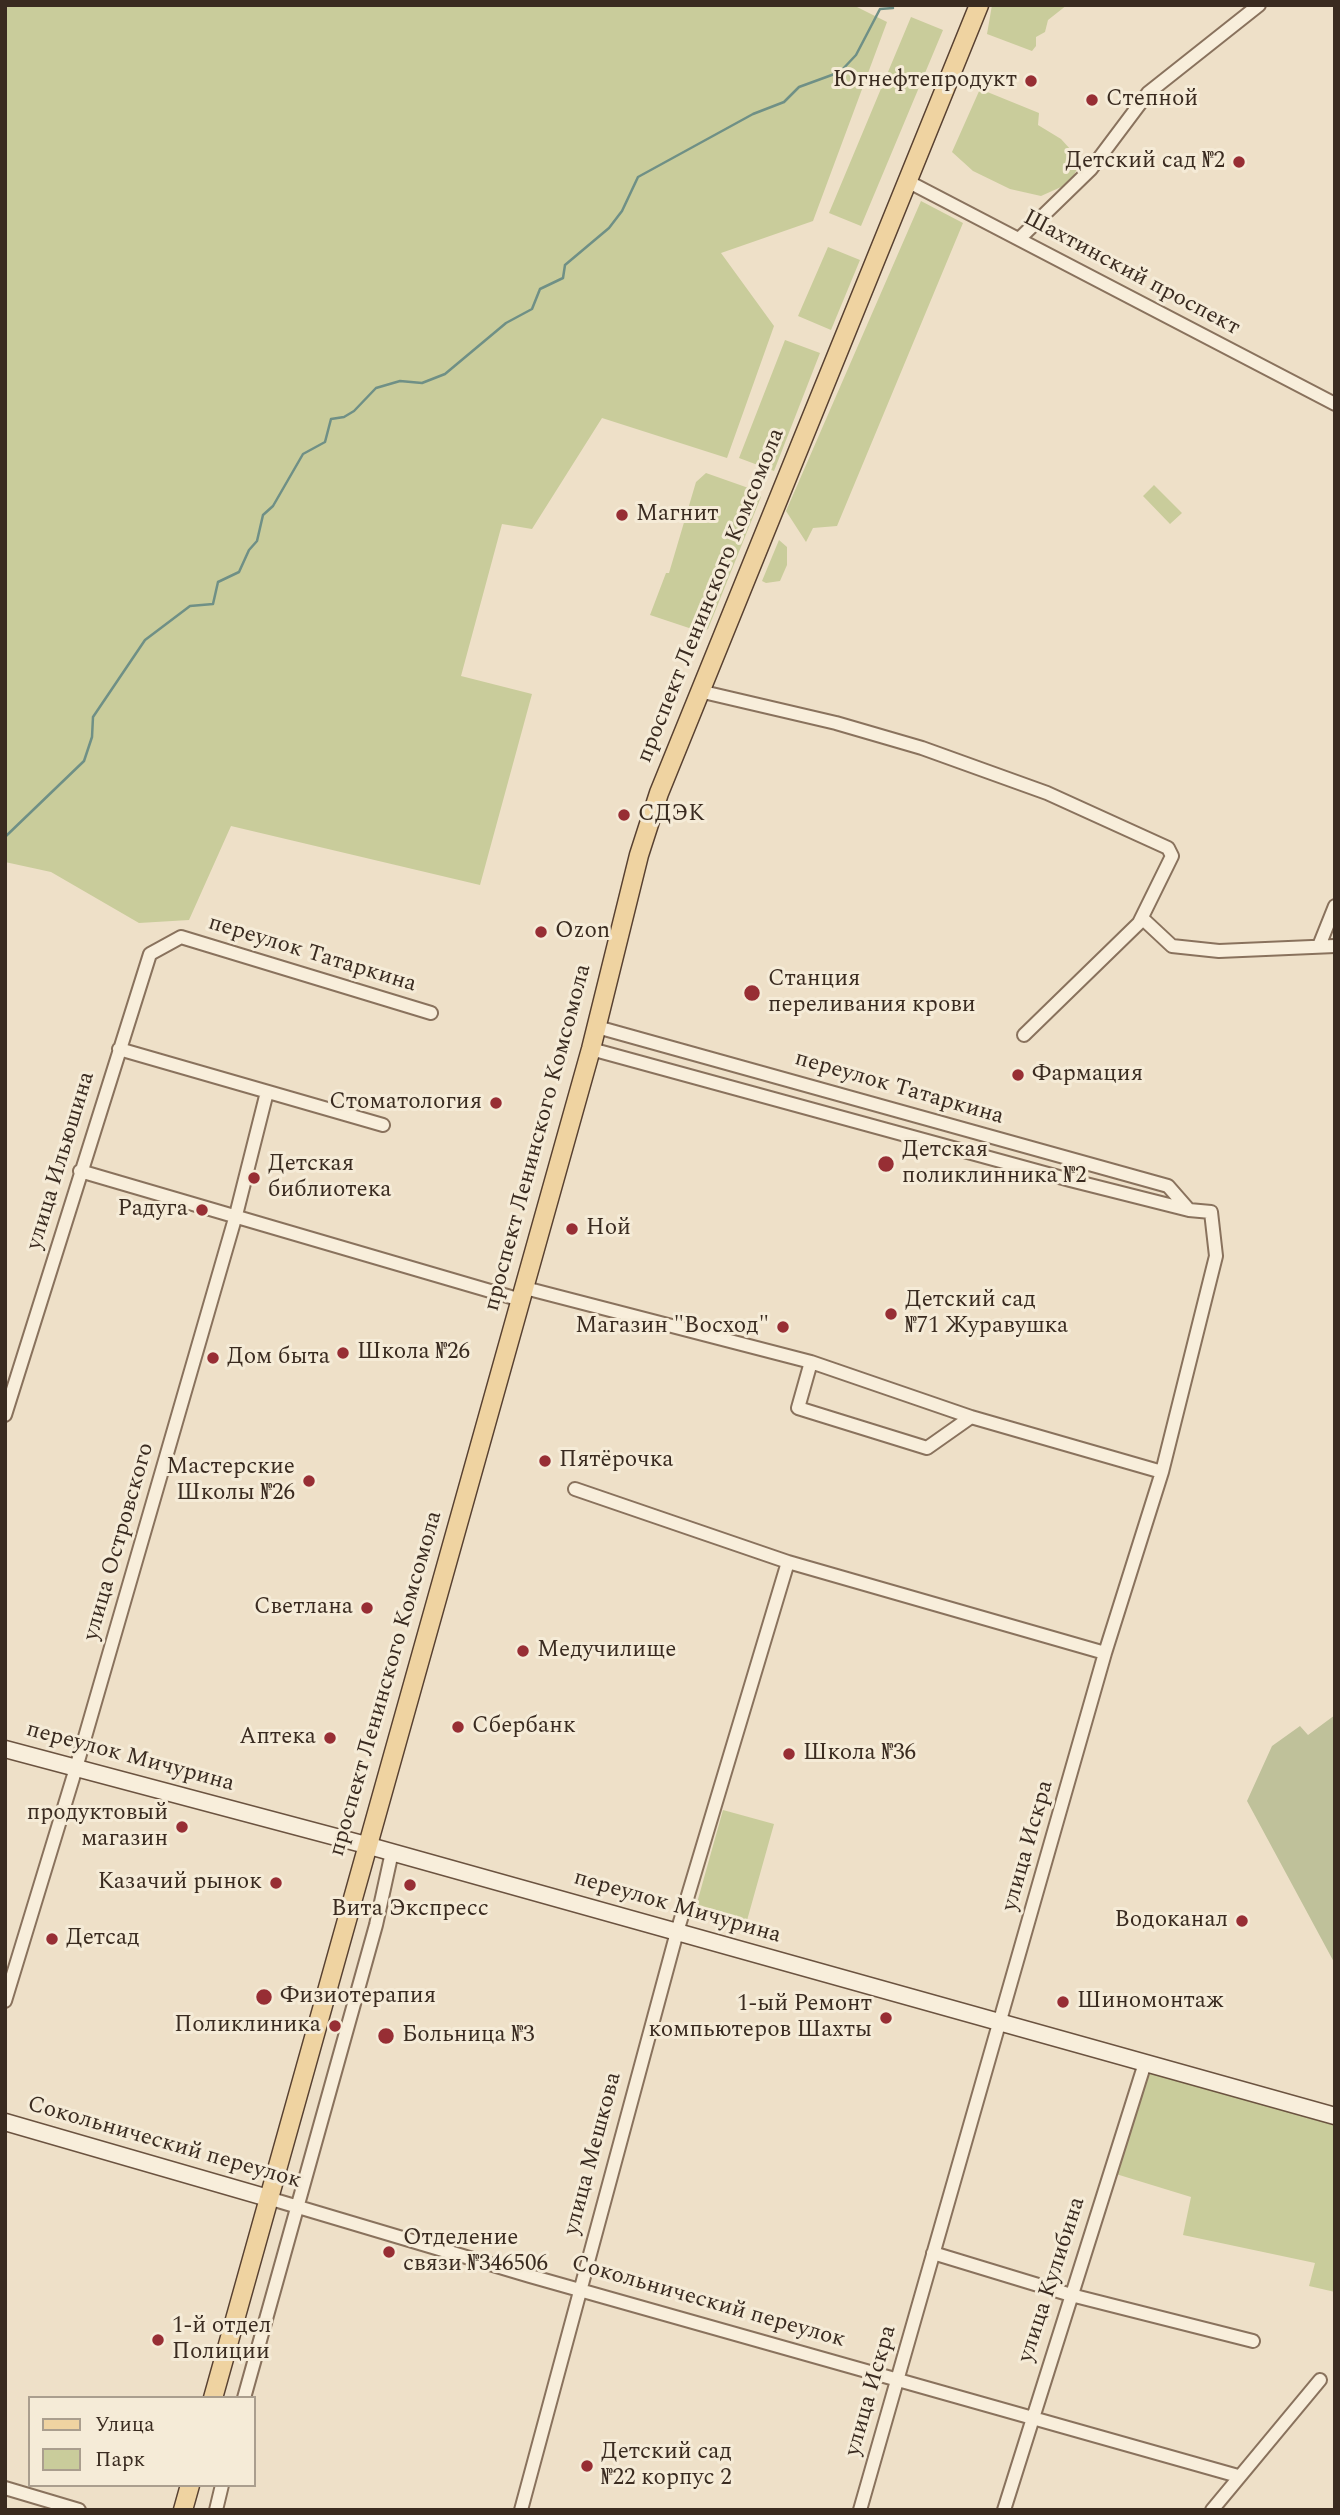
<!DOCTYPE html>
<html>
<head>
<meta charset="utf-8">
<style>
	body { margin:0 }
	#map { position:relative; width:1340px; height:2515px; overflow:hidden; background:#eee0c8; font-family:Spectral,serif }
	canvas { display:block }
	.frame { position:absolute; inset:0; border:7px solid #3a2b20; pointer-events:none }
	.legend { position:absolute; left:28px; top:2396px; width:228px; height:91px; box-sizing:border-box; background:#f5ebd7; border:2px solid #aa9e8e; margin:0; padding:9px 12px; list-style:none; font-size:21px; color:#3a2b20 }
	.legend li { display:flex; align-items:center; gap:14px; height:35px }
	.legend b { width:35px; border:2px solid #aa9e8e }
</style>
</head>
<body>
<div id="map">
<canvas width="1340" height="2515"></canvas>
<div class="frame"></div>
<ul class="legend">
<li><b style="height:9px;background:#efd3a1"></b>Улица</li>
<li><b style="height:19px;background:#c9cc9b"></b>Парк</li>
</ul>
</div>
<script>
const ctx = document.querySelector('canvas').getContext('2d');
ctx.lineJoin = 'round';
function paint(path, color) { ctx.fillStyle = color; ctx.fill(path, 'evenodd'); }
const poly = rows => new Path2D(rows.map(r => 'M' + r).join(''));
function stroke(path, color, width, dash) { ctx.strokeStyle = color; ctx.lineWidth = width; ctx.lineCap = dash ? 'butt' : 'round'; ctx.setLineDash(dash || []); ctx.stroke(path); }
function drawText(font, color, halo, rows, align = 'center') {
  ctx.font = font + ' Spectral,serif'; ctx.lineWidth = 6; ctx.setLineDash([]); ctx.textBaseline = 'middle'; ctx.strokeStyle = halo; ctx.fillStyle = color; for (const [text, x, y, turn = 0] of rows) {
    ctx.save(); ctx.translate(x, y); ctx.rotate((+turn || 0) * Math.PI / 180); ctx.textAlign = isNaN(turn) ? turn : align; if (halo) ctx.strokeText(text, 0, 0); ctx.fillText(text, 0, 0); ctx.restore();
  }
}
const green = poly([
	[5,5,853,5,887,22,813,221,721,253,774,326,727,458,602,418,532,529,502,524,461,676,532,694,480,885,231,826,189,920,139,923,51,872,5,862],
	[992,5,1067,5,1048,20,1045,32,1036,37,1036,46,1032,51,987,34],
	[911,17,943,30,861,226,829,213],
	[980,89,1039,113,1038,125,1061,139,1081,161,1070,183,1041,196,1010,189,973,171,952,152],
	[921,201,963,223,837,526,813,528,806,542,786,511],
	[828,247,860,260,831,330,798,316],
	[785,340,820,353,774,471,739,458],
	[706,473,757,491,761,497,708,629,701,632,650,615,666,573,669,573,696,482],
	[1154,485,1182,513,1170,524,1143,496],
	[779,540,787,547,787,565,780,581,766,583,762,581],
	[723,1810,774,1824,746,1924,695,1910],
	[1147,2068,1335,2121,1335,2292,1309,2286,1315,2263,1183,2235,1191,2197,1116,2174]
]);
const cemetery = poly([
	[1335,1715,1335,1964,1247,1801,1272,1746,1300,1726,1308,1735]
]);
const stream = poly([
	[5,837,84,761,92,737,93,717,145,640,190,606,213,604,218,582,239,572,249,550,257,541,263,515,273,506,303,454,325,442,331,419,344,417,354,411,376,388,400,381,422,383,445,374,506,323,532,309,540,289,563,278,565,265,609,228,622,211,638,177,753,114,784,102,799,87,840,72,856,55,880,9,893,8]
]);
const street = poly([
	[907,181,1335,404],
	[1019,239,1091,169,1148,93,1259,5],
	[699,691,836,723,922,748,1047,793,1168,848,1172,856,1139,923,1024,1035],
	[1142,918,1172,946,1219,951,1335,946],
	[1319,946,1335,906],
	[597,1027,1168,1186,1189,1210],
	[119,1049,383,1125],
	[591,1049,1070,1180,1189,1210,1211,1212,1216,1256,1162,1472,1105,1653,860,2510],
	[80,1171,521,1300],
	[525,1288,811,1362,798,1408,927,1448,971,1417,1162,1472],
	[811,1362,971,1417],
	[5,1415,150,954,181,937,431,1013],
	[575,1489,788,1562],
	[5,2001,76,1768,236,1215,267,1092],
	[268,2198,530,2276,1238,2476],
	[933,2253,1071,2295,1253,2341],
	[244,2398,376,1925,392,1852],
	[5,2488,79,2510],
	[216,2510,222,2485],
	[521,2510,677,1932,788,1562,1105,1653],
	[1004,2510,1145,2063],
	[1212,2510,1320,2380]
]);
const secondary = poly([
	[5,1749,366,1845,1335,2116],
	[5,2122,268,2198]
]);
const primary = poly([
	[213,2398,591,1049,639,855,659,793,979,5],
	[183,2510,190,2485]
]);
const markers = [
	[1031,81,7,"#972e34"],
	[1092,100,7,"#972e34"],
	[1239,162,7,"#972e34"],
	[622,515,7,"#972e34"],
	[624,815,7,"#972e34"],
	[541,932,7,"#972e34"],
	[752,993,9,"#972e34"],
	[1018,1075,7,"#972e34"],
	[496,1103,7,"#972e34"],
	[886,1164,9,"#972e34"],
	[254,1178,7,"#972e34"],
	[202,1210,7,"#972e34"],
	[572,1229,7,"#972e34"],
	[891,1314,7,"#972e34"],
	[783,1327,7,"#972e34"],
	[343,1353,7,"#972e34"],
	[213,1358,7,"#972e34"],
	[545,1461,7,"#972e34"],
	[309,1481,7,"#972e34"],
	[367,1608,7,"#972e34"],
	[523,1651,7,"#972e34"],
	[458,1727,7,"#972e34"],
	[330,1738,7,"#972e34"],
	[789,1754,7,"#972e34"],
	[182,1827,7,"#972e34"],
	[276,1883,7,"#972e34"],
	[410,1885,7,"#972e34"],
	[1242,1921,7,"#972e34"],
	[52,1939,7,"#972e34"],
	[264,1997,9,"#972e34"],
	[1063,2002,7,"#972e34"],
	[886,2018,7,"#972e34"],
	[335,2026,7,"#972e34"],
	[386,2036,9,"#972e34"],
	[389,2252,7,"#972e34"],
	[158,2340,7,"#972e34"],
	[587,2466,7,"#972e34"]
];
const poiNames = [
	["Югнефтепродукт",1017,81,"right"],
	["Степной",1106,100],
	["Детский сад №2",1225,162,"right"],
	["Магнит",636,515],
	["СДЭК",638,815],
	["Ozon",555,932],
	["Станция",768,980],
	["переливания крови",768,1006],
	["Фармация",1032,1075],
	["Стоматология",482,1103,"right"],
	["Детская",902,1151],
	["поликлинника №2",902,1177],
	["Детская",268,1165],
	["библиотека",268,1191],
	["Радуга",188,1210,"right"],
	["Ной",586,1229],
	["Детский сад",905,1301],
	["№71 Журавушка",905,1327],
	["Магазин \"Восход\"",769,1327,"right"],
	["Школа №26",357,1353],
	["Дом быта",227,1358],
	["Пятёрочка",559,1461],
	["Мастерские",295,1468,"right"],
	["Школы №26",295,1494,"right"],
	["Светлана",353,1608,"right"],
	["Медучилище",537,1651],
	["Сбербанк",472,1727],
	["Аптека",316,1738,"right"],
	["Школа №36",803,1754],
	["продуктовый",168,1814,"right"],
	["магазин",168,1840,"right"],
	["Казачий рынок",262,1883,"right"],
	["Вита Экспресс",410,1910,"center"],
	["Водоканал",1228,1921,"right"],
	["Детсад",66,1939],
	["Физиотерапия",280,1997],
	["Шиномонтаж",1077,2002],
	["1-ый Ремонт",872,2005,"right"],
	["компьютеров Шахты",872,2031,"right"],
	["Поликлиника",321,2026,"right"],
	["Больница №3",402,2036],
	["Отделение",403,2239],
	["связи №346506",403,2265],
	["1-й отдел",172,2327],
	["Полиции",172,2353],
	["Детский сад",601,2453],
	["№22 корпус 2",601,2479]
];
const streetNames = [
	["Шахтинский проспект",1131,274,28],
	["проспект Ленинского Комсомола",712,596,-68],
	["переулок Татаркина",312,955,17],
	["переулок Татаркина",899,1089,16],
	["проспект Ленинского Комсомола",539,1138,-75],
	["улица Ильюшина",62,1161,-73],
	["улица Островского",120,1542,-74],
	["проспект Ленинского Комсомола",387,1684,-74],
	["переулок Мичурина",130,1758,15],
	["улица Искра",1029,1846,-74],
	["переулок Мичурина",677,1908,16],
	["Сокольнический переулок",164,2144,16],
	["улица Мешкова",594,2154,-75],
	["улица Кулибина",1053,2280,-72],
	["Сокольнический переулок",708,2303,16],
	["улица Искра",872,2391,-74]
];
paint(green, '#c9cc9b');
paint(cemetery, '#bfc19a');
stroke(stream, '#6f9086', 2.5);
stroke(street, '#89725d', 16);
stroke(secondary, '#6b5340', 19);
stroke(primary, '#584131', 21);
stroke(street, '#f8eedb', 12);
stroke(secondary, '#f8eedb', 16);
stroke(primary, '#efd3a1', 18);
for (const [x, y, r, color] of markers) { const dot = new Path2D(); dot.arc(x, y, r, 0, 2 * Math.PI); ctx.fillStyle = color; ctx.fill(dot); stroke(dot, '#f5ebd7', 2.5); }
drawText('23px', '#3a2b20', '#f5ebd7', poiNames, 'left');
drawText('23px', '#3a2b20', '#f5ebd7', streetNames);
</script>
</body>
</html>
